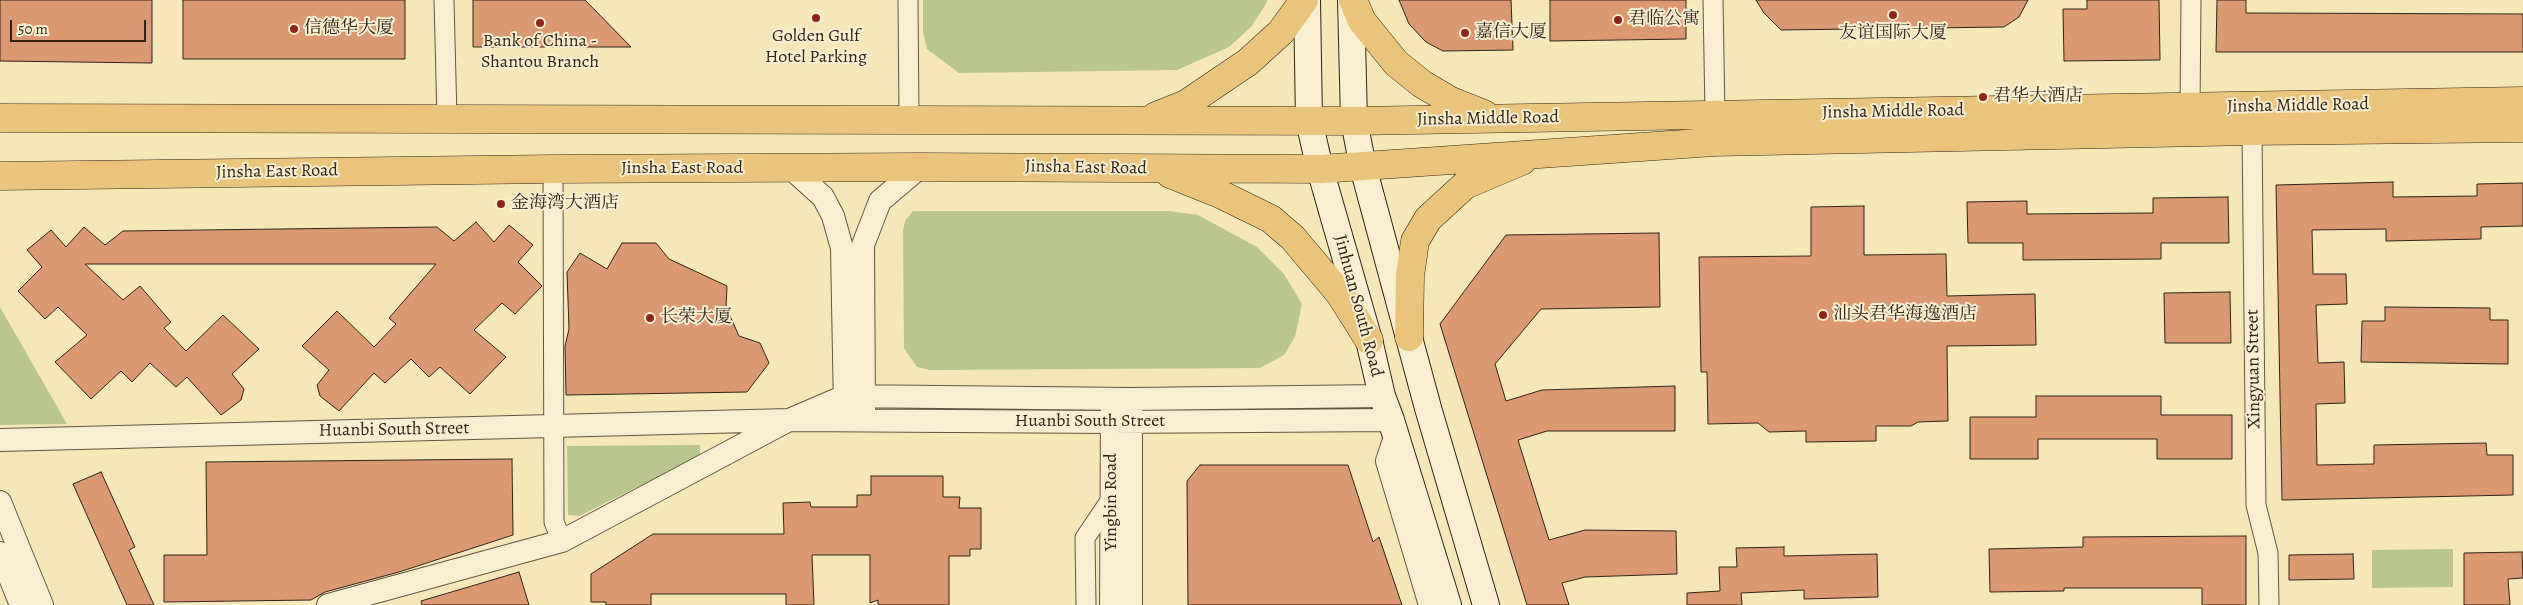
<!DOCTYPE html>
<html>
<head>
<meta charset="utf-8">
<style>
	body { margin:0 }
	#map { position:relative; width:2523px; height:605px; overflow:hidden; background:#f5e7b8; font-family:Alegreya,serif }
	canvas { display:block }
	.scale { position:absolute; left:10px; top:20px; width:136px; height:22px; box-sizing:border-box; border:2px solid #312417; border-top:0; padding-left:6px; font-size:15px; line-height:18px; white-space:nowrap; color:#312417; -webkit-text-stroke:4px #f8efd1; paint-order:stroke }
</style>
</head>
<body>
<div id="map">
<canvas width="2523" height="605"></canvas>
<div class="scale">50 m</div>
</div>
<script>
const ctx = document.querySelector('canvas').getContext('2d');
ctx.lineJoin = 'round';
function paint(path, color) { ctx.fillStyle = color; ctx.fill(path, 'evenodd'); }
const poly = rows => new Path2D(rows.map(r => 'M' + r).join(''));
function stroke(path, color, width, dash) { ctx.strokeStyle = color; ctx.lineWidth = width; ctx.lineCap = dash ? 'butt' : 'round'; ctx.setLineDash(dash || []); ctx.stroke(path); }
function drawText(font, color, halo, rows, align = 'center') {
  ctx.font = font + ' Alegreya,"Noto Serif SC",serif'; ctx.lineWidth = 4; ctx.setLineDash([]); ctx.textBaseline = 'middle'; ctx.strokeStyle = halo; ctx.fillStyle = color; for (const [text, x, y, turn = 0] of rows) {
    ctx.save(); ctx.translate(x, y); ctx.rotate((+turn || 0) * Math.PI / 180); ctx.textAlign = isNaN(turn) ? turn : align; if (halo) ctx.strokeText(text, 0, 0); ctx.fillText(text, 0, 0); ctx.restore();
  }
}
const green = poly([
	[923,0,1267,0,1267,2,1251,27,1229,47,1177,70,959,73,927,49,923,32],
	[913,211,1169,211,1198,215,1257,247,1284,274,1302,304,1295,337,1284,355,1260,368,930,370,917,367,904,348,903,231,905,221],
	[0,307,67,424,0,425],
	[700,445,700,456,579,516,568,515,567,446],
	[2453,549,2453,587,2372,588,2372,550]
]);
const building = poly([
	[0,0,152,0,152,63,0,61,0,0],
	[183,0,405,0,405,59,183,59,183,0],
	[473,0,585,0,631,47,473,47,473,0],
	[1399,0,1511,0,1513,50,1443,51,1426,42,1409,24,1399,0],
	[1550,0,1686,0,1686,39,1550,41,1550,0],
	[1756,0,2028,0,2019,17,2004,27,1781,30,1764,13,1756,0],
	[2087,0,2159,0,2160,60,2064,61,2063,9,2087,9,2087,0],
	[2217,0,2246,0,2246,13,2523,14,2523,52,2216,52,2217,0],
	[2393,182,2393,197,2477,196,2477,184,2523,183,2523,226,2481,227,2481,239,2386,241,2386,229,2312,230,2313,274,2346,274,2347,304,2316,305,2318,363,2344,362,2345,403,2316,404,2317,465,2374,464,2374,445,2486,443,2487,455,2513,455,2513,495,2282,500,2276,185,2393,182],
	[2228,197,2229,243,2161,243,2161,259,2023,260,2023,243,1968,243,1967,202,2027,201,2027,214,2153,213,2153,198,2228,197],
	[1864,206,1864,255,1946,254,1947,296,2035,294,2036,345,1947,346,1948,421,1918,422,1911,426,1876,426,1876,441,1806,442,1806,431,1769,432,1758,423,1708,424,1707,372,1701,372,1699,257,1811,256,1811,207,1864,206],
	[476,222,494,242,509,225,533,245,518,262,542,286,515,314,502,303,474,330,506,357,470,394,440,367,429,377,411,359,385,383,374,373,339,411,320,396,317,385,329,370,302,346,337,311,374,347,396,324,389,318,436,264,85,264,123,300,140,286,171,322,164,328,186,351,223,315,259,349,232,374,244,389,241,400,221,415,187,377,176,387,150,363,132,382,121,371,91,399,55,362,87,335,58,307,45,319,18,291,42,267,27,250,51,230,66,247,84,227,105,245,123,231,437,227,454,241,476,222],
	[1659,233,1660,307,1541,309,1495,364,1506,401,1542,390,1675,386,1675,431,1547,431,1518,440,1549,540,1585,530,1676,531,1677,574,1585,577,1562,583,1569,605,1527,605,1440,324,1506,235,1659,233],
	[622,243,656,243,669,259,727,286,726,307,739,336,760,343,769,363,747,392,566,395,565,346,569,329,567,272,580,253,607,269,622,243],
	[2230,292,2231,343,2165,343,2164,293,2230,292],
	[2385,307,2490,308,2490,320,2508,320,2508,364,2361,362,2362,321,2385,321,2385,307],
	[2036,396,2161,396,2161,415,2232,415,2232,459,2157,459,2157,439,2038,439,2038,459,1970,459,1970,417,2036,417,2036,396],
	[512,459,513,535,399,572,325,592,311,600,164,602,164,555,207,555,206,462,512,459],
	[1200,465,1348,465,1373,542,1379,537,1402,605,1188,605,1187,481,1200,465],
	[101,472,135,547,129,550,154,605,127,605,73,484,101,472],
	[871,476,943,476,943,497,960,497,959,508,981,508,981,549,970,549,970,556,949,556,949,605,878,605,878,600,870,603,870,555,812,555,814,605,786,605,786,594,651,594,651,605,606,605,606,602,591,602,591,574,653,534,784,534,783,503,810,502,811,507,857,507,857,495,871,495,871,476],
	[2246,536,2246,605,2202,605,2202,588,2064,588,2064,591,1990,592,1989,549,2083,547,2083,537,2246,536],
	[1784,547,1784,556,1877,554,1878,597,1804,599,1804,590,1741,593,1742,605,1687,605,1687,593,1720,591,1719,567,1737,567,1736,548,1784,547],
	[2522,552,2523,578,2508,579,2510,605,2464,605,2464,553,2522,552],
	[2353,554,2354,579,2289,580,2289,555,2353,554],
	[519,572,529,605,422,605,421,601,519,572]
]);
const minor = poly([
	[444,0,447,119],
	[908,0,909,120],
	[1713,0,1715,114],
	[2190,108,2191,0],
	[2252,131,2256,505,2268,553,2269,605],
	[553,169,554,522,562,541],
	[1086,605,1085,538,1112,498]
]);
const tertiary = poly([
	[792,169,823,197,833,216,842,248,845,410],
	[864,410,863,245,880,201,920,167],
	[1396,434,1387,461,1430,605],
	[0,440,789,420,1112,422,1391,420],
	[0,502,42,605],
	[0,553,21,605],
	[328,605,562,541,789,420,845,396,1131,399,1382,396],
	[1111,605,1112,408],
	[1131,605,1131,409]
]);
const secondary = poly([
	[1307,0,1309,121,1320,169,1369,340,1382,396,1391,420,1448,605],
	[1351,0,1354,121,1363,167,1428,408,1486,605]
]);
const primary = poly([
	[1353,0,1362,21,1396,63,1422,84,1451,101,1484,114],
	[1156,116,1186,104,1248,62,1281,32,1304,0],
	[0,118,1354,121,2523,101],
	[1170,174,1220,194,1271,219,1293,238,1340,294,1369,340],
	[0,176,553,169,920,167,1320,169,1714,142,2252,131,2523,128],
	[1409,337,1410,276,1415,241,1428,219,1465,185,1522,161]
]);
const markers = [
	[1893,15,5,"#8f2418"],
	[816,18,5,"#8f2418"],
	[1618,20,5,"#8f2418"],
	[540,23,5,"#8f2418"],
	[294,29,5,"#8f2418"],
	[1465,33,5,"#8f2418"],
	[1983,97,5,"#8f2418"],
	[501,204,5,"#8f2418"],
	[1823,315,5,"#8f2418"],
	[650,318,5,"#8f2418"]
];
const poiNames = [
	["君临公寓",1628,20],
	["信德华大厦",304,29],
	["嘉信大厦",1475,33],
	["友谊国际大厦",1893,34,"center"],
	["Golden Gulf",816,37,"center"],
	["Hotel Parking",816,58,"center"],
	["Bank of China -",540,42,"center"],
	["Shantou Branch",540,63,"center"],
	["君华大酒店",1993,97],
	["金海湾大酒店",511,204],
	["汕头君华海逸酒店",1833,315],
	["长荣大厦",660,318]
];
const streetNames = [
	["Jinsha Middle Road",2298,106,-1],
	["Jinsha Middle Road",1893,112,-1],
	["Jinsha Middle Road",1488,119,-1],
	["Jinsha East Road",1086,168,1],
	["Jinsha East Road",682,169],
	["Jinsha East Road",277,172,-1],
	["Jinhuan South Road",1358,306,75],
	["Xingyuan Street",2254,369,-91],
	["Huanbi South Street",1090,422],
	["Huanbi South Street",394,430,-1],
	["Yingbin Road",1112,502,-90]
];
paint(green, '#bac590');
paint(building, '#da9873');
stroke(building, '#312417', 1);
stroke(minor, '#62553f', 21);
stroke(tertiary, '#62553f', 24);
stroke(secondary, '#312417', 28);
stroke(primary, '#312417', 29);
stroke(minor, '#f8efd1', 19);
stroke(tertiary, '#f8efd1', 22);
stroke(secondary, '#f8efd1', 26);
stroke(primary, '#eac47c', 28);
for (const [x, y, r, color] of markers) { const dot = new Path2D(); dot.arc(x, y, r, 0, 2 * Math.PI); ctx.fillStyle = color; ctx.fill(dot); stroke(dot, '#f8efd1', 2); }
drawText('18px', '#312417', '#f8efd1', poiNames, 'left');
drawText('18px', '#312417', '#f8efd1', streetNames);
</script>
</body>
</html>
